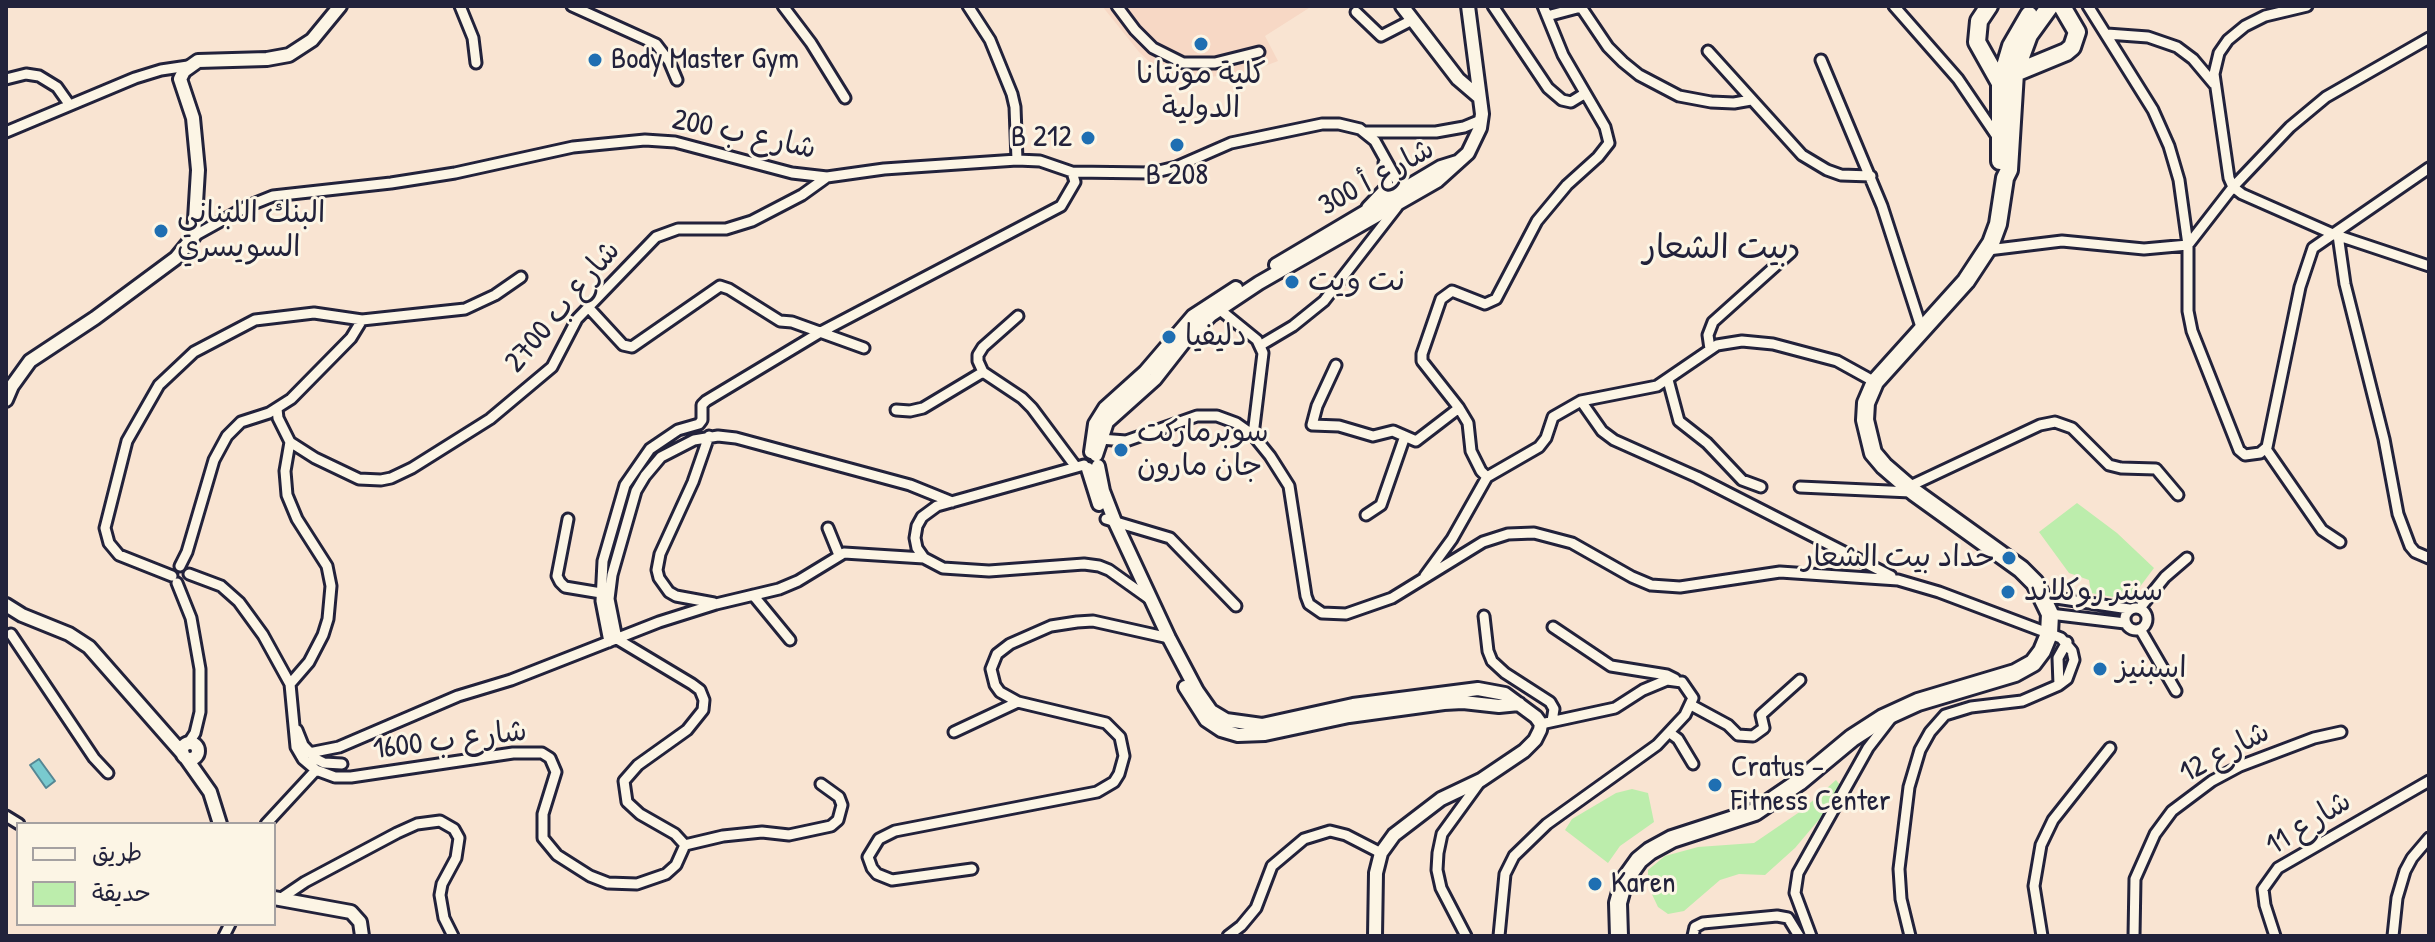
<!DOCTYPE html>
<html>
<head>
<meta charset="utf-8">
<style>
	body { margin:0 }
	#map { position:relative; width:2435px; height:942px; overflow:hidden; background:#f9e4d2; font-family:"Patrick Hand","Playpen Sans Arabic",sans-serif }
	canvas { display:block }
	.frame { position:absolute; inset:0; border:8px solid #22223b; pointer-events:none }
	.legend { position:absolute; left:16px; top:822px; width:260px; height:104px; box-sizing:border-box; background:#fcf5e5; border:2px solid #a5a1a1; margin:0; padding:10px 14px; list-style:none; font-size:24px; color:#22223b }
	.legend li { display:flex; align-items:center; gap:16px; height:40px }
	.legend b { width:40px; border:2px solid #a5a1a1 }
</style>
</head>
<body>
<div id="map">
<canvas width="2435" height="942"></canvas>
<div class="frame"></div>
<ul class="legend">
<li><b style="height:10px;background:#fcf5e5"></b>طريق</li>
<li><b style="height:22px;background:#bcedac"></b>حديقة</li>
</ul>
</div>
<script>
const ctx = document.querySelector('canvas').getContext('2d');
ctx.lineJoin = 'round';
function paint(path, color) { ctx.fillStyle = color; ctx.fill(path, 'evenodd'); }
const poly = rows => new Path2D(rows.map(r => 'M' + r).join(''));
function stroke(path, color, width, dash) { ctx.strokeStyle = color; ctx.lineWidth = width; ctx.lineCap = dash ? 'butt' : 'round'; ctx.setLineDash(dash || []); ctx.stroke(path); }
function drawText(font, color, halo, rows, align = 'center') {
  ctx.font = font + ' "Patrick Hand","Playpen Sans Arabic",sans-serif'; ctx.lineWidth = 6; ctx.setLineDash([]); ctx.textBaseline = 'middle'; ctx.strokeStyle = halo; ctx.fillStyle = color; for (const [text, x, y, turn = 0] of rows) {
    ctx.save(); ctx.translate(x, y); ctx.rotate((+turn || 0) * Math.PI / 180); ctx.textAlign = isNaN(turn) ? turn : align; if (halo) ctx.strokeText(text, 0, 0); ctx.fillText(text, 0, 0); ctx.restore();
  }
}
const built = poly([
	[1102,6,1308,6,1309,8,1265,36,1278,61,1252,71,1204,78,1183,77,1158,70,1139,52]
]);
const green = poly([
	[2077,503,2117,533,2154,568,2130,600,2091,593,2089,580,2069,573,2039,532],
	[1836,780,1840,785,1822,816,1795,848,1765,875,1739,874,1720,880,1684,911,1668,914,1658,907,1648,886,1648,870,1665,856,1698,847,1754,843,1801,811],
	[1632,789,1648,793,1654,822,1620,846,1608,863,1565,830,1572,819,1616,793]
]);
const water = poly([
	[39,759,55,781,46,788,30,765,39,759]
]);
const street = poly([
	[460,6,473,38,476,63],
	[572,6,656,44,669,61,677,80],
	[783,6,811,43,845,98],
	[968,6,990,40,1012,94,1015,107,1017,160],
	[1117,6,1135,30,1153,48,1183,63,1215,63,1259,52],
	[1493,6,1548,88,1562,100,1571,102,1584,94],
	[1894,6,1958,79,1998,138],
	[2088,6,2153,110,2169,146,2179,180,2188,245,2188,311,2192,331,2239,450,2245,455,2260,453,2267,447,2300,287,2313,248,2429,168],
	[2307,6,2265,16,2245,26,2228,40,2219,53,2214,74,2229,178,2233,187,2242,194,2333,234,2429,266],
	[1356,12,1381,36,1412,20],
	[1547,16,1581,7,1608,47,1623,62,1639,75,1679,96,1711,102,1734,103,1751,100],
	[2107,34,2148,37,2177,47,2193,59,2214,84],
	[1708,51,1802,155,1827,170,1841,175,1871,176],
	[1821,60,1882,206,1922,330],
	[6,79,26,74,39,76,57,87,69,104],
	[6,132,135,78,161,70,188,66],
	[1365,132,1436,132,1464,127,1481,120],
	[1367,207,1388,185,1384,163],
	[2338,235,2345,284,2384,439,2398,514,2410,546,2415,552,2429,558],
	[194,236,248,206,273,196,391,183,455,173,573,147,645,140,675,142,792,173,827,177,884,169,1017,160,1040,161,1072,172,1151,173,1176,167,1231,143,1322,124,1339,124,1360,129,1375,141,1404,193],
	[1988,250,2062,241,2144,249,2188,245,2233,187,2290,127,2326,97,2429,38],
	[588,307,623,345,632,347,720,286,729,289,780,321,792,322,864,348],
	[1219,309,1257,340,1263,353,1253,435],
	[1018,316,983,347,978,355,978,361,983,372,1022,398,1032,408,1076,467],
	[362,320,465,309,495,295,521,277],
	[1261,345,1293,326,1324,301,1397,207],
	[1710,349,1708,335,1713,322,1791,252],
	[1336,365,1317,406,1312,425,1339,426,1373,436,1393,431,1416,441,1459,408,1468,423,1471,451,1481,471,1487,477],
	[1668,380,1679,421,1707,443,1742,480,1761,487],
	[1581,401,1602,431,1614,440,1697,477,1891,576],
	[1459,408,1422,361,1422,354,1441,299,1452,291,1485,304,1496,299,1537,221,1567,185,1598,157,1609,143,1605,127,1563,55,1543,6],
	[277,409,278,418,290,442,315,458,359,479,381,480,391,478,412,468,490,419,552,367,577,319,656,237,678,229,726,229,752,221,802,195,827,177],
	[896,410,910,411,923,408,983,372],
	[709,436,693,482,660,554,657,570,659,578,669,592,676,596,714,603],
	[1100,439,1126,441,1197,416,1217,416,1236,423,1253,435,1270,456,1289,486,1306,596,1309,604,1322,613,1346,614,1392,598,1483,542,1508,534,1534,533,1572,543,1632,577,1651,585,1680,587,1780,572,1898,580,1939,592,2061,638,2072,651,2074,660,2067,679,2059,685,2022,701,1971,707,1945,715,1930,732,1920,750,1909,787,1899,869,1901,899,1910,936],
	[2266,449,2322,530,2340,542],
	[1084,465,937,506,922,517,917,526,915,538,917,548,924,558,943,568,989,571,1084,564,1099,566,1109,570,1151,600],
	[1800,487,1911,492],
	[1908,487,2040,425,2055,422,2072,428,2109,465,2121,468,2156,469,2178,495],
	[1366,515,1381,505,1405,436],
	[568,519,557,576,560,582,565,587,601,593],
	[1106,519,1170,538,1236,606],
	[828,528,839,555],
	[189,574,221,586,239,602,263,635,290,684,296,747,303,759,316,770,335,777,351,777,513,753,542,753,550,758,556,772,543,814,543,838,557,855,590,876,608,883,637,884,666,874,676,865,685,845,675,834,640,814,627,802,624,781,638,765,687,730,703,710,704,700,700,690,692,684,617,639],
	[172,576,119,555,109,543,105,528,127,441,159,385,194,352,255,320,314,313,362,320,351,338,291,399,269,413,241,422,227,436,214,460,187,552,180,566],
	[1425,576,1452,539,1487,477,1539,447,1546,438,1553,417,1581,401,1657,386,1717,345,1742,341,1773,344,1837,361,1875,382],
	[177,583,191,618,200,669,200,712,195,733,188,744],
	[753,595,790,640],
	[2043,596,2129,609],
	'2125 619a11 11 0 1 1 22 0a11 11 0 1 1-22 0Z',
	[2140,608,2165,577,2187,558],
	[2050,614,2125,623],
	[1484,616,1488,651,1492,661,1505,673,1550,702,1554,709,1552,721],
	[1553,627,1611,666,1667,675,1675,679],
	[2140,629,2176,691],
	[11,634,94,758,108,773],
	[617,639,609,599,612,575,636,491,645,476,661,457,694,440,718,436,736,438,910,485,952,502],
	[609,642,601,601,603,561,625,485,650,449,678,430,699,424,702,420,702,405,706,401,819,333,1061,206,1075,182,1072,172],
	[290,684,309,662,323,635,328,619,331,586,327,566,297,519,287,495,285,471,290,442],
	[2059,685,2058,658,2067,642],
	[1691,705,1728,725,1738,735,1753,736,1764,728,1761,715,1800,680],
	[297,730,303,745,316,759,324,763,342,764],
	[954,732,1018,702],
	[1670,733,1678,739,1693,764],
	[309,753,339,747,458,696,511,680,659,622,716,604,779,589,798,581,844,553,924,558],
	[6,816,19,824],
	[266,824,316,770],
	[685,845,723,836,762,832,789,835,831,826,838,820,842,805,839,797,821,784],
	[972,869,892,880,877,874,872,868,868,857,879,839,895,831,1097,792,1114,782,1119,774,1124,756,1120,737,1106,723,1018,702,1000,692,995,685,991,669,997,654,1010,644,1051,626,1077,622,1093,621,1169,638],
	[280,899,305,882,397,833,417,824,440,821,454,829,459,838,456,858,442,884,440,895,444,918,453,936],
	[224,936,230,924],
	[1228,936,1241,926,1256,908,1272,866,1304,839,1330,831,1346,835,1381,853],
	[1466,936,1441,888,1437,870,1438,853,1442,834,1479,783],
	[1499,936,1505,874,1514,856,1547,824,1657,745,1685,715,1693,698,1682,682,1667,680,1643,690,1615,708,1541,724],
	[1693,936,1695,927,1703,923,1777,916,1788,918,1799,936],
	[1811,936,1795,893,1798,873,1868,748,1892,717],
	[2042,936,2034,886,2041,845,2053,820,2110,748],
	[2134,936,2135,879,2155,834,2172,811,2212,781,2240,766,2314,738,2341,732],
	[2275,936,2265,905,2263,889,2278,868,2429,781],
	[2393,936,2397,898,2405,871,2412,858,2429,838]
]);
const secondary = poly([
	[1402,6,1458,79,1479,97],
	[1276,265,1441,167,1457,162],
	[6,400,12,386,30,361,95,318,176,258,194,236,198,170,193,118,180,79,184,71,198,61,267,59,289,55,312,40,340,6],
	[1091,452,1095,424,1105,408,1145,372,1193,316,1236,288],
	[1096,455,1107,422,1155,379,1184,342,1211,315,1259,283,1437,181,1468,153,1480,128,1482,114,1468,6],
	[1098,466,1103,491,1115,522,1169,638,1197,691,1211,711,1226,720,1262,725,1353,705,1478,689,1505,694,1536,717,1541,724,1540,730,1535,740,1524,751,1481,780,1441,799,1394,835,1381,853,1376,873,1375,936],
	[1088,469,1099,504],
	[6,605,22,615,69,634,89,647,183,754],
	[1185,687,1206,720,1221,730,1238,735,1265,734,1349,716,1444,703,1463,702,1499,706,1519,704],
	'182 751a8 8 0 1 1 16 0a8 8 0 1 1-16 0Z',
	[186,758,210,792,220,824],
	[274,898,351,912,360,922,362,936]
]);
const highway = poly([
	[1989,6,1979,21,1977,42,2000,83],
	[2015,73,2066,52,2072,47,2077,32,2063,8],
	[2000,161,2000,83,2011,46,2029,15],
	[1619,936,1618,903,1624,881,1639,860,1650,851,1672,839,1755,812,1799,782,1852,738,1883,718,1918,702,2015,673,2033,663,2042,651,2049,634,2050,614,2035,583,2021,569,1914,492,1884,466,1873,453,1865,420,1866,403,1875,382,1966,281,1991,243,1998,224,2005,178,2009,170,2015,73,2029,35,2050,6]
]);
const markers = [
	[1201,44,8,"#1f6fb2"],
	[595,60,8,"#1f6fb2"],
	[1088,138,8,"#1f6fb2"],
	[1177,145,8,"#1f6fb2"],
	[161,231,8,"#1f6fb2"],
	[1292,282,8,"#1f6fb2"],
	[1169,337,8,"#1f6fb2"],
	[1121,450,8,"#1f6fb2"],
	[2009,558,8,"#1f6fb2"],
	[2008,592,8,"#1f6fb2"],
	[2100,669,8,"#1f6fb2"],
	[1715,785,8,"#1f6fb2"],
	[1595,884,8,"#1f6fb2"]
];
const poiNames = [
	["Body Master Gym",611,60],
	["كلية مونتانا",1201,75,"center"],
	["الدولية",1201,109,"center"],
	["B 212",1072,138,"right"],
	["B 208",1177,176,"center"],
	["البنك اللبناني",177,214],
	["السويسري",177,248],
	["نت ويت",1308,282],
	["دليفيا",1185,337],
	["سوبرماركت",1137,433],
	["جان مارون",1137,467],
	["حداد بيت الشعار",1993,558,"right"],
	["سنتر روكلاند",2024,592],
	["اسبنيز",2116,669],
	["Cratus –",1731,768],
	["Fitness Center",1731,802],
	["Karen",1611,884]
];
const streetNames = [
	["شارع ب 200",744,135,12],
	["شارع أ 300",1377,178,-29],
	["شارع ب 2700",563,307,-50],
	["شارع ب 1600",450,741,-7],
	["شارع 12",2225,753,-28],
	["شارع 11",2309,824,-32]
];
const quarterNames = [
	["بيت الشعار",1716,249]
];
paint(built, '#f7d8c5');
paint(green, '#bcedac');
paint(water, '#79cacf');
stroke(water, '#568794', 2);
stroke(street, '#22223b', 15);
stroke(secondary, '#22223b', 18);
stroke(highway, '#22223b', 22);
stroke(street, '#fcf5e5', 9);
stroke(secondary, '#fcf5e5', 12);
stroke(highway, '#fcf5e5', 16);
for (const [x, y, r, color] of markers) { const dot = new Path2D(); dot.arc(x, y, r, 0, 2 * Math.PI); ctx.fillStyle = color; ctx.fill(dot); stroke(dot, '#fcf5e5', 3); }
drawText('30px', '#22223b', '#fcf5e5', poiNames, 'left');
drawText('30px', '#22223b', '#fcf5e5', streetNames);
drawText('34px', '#22223b', '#fcf5e5', quarterNames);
</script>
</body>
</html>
